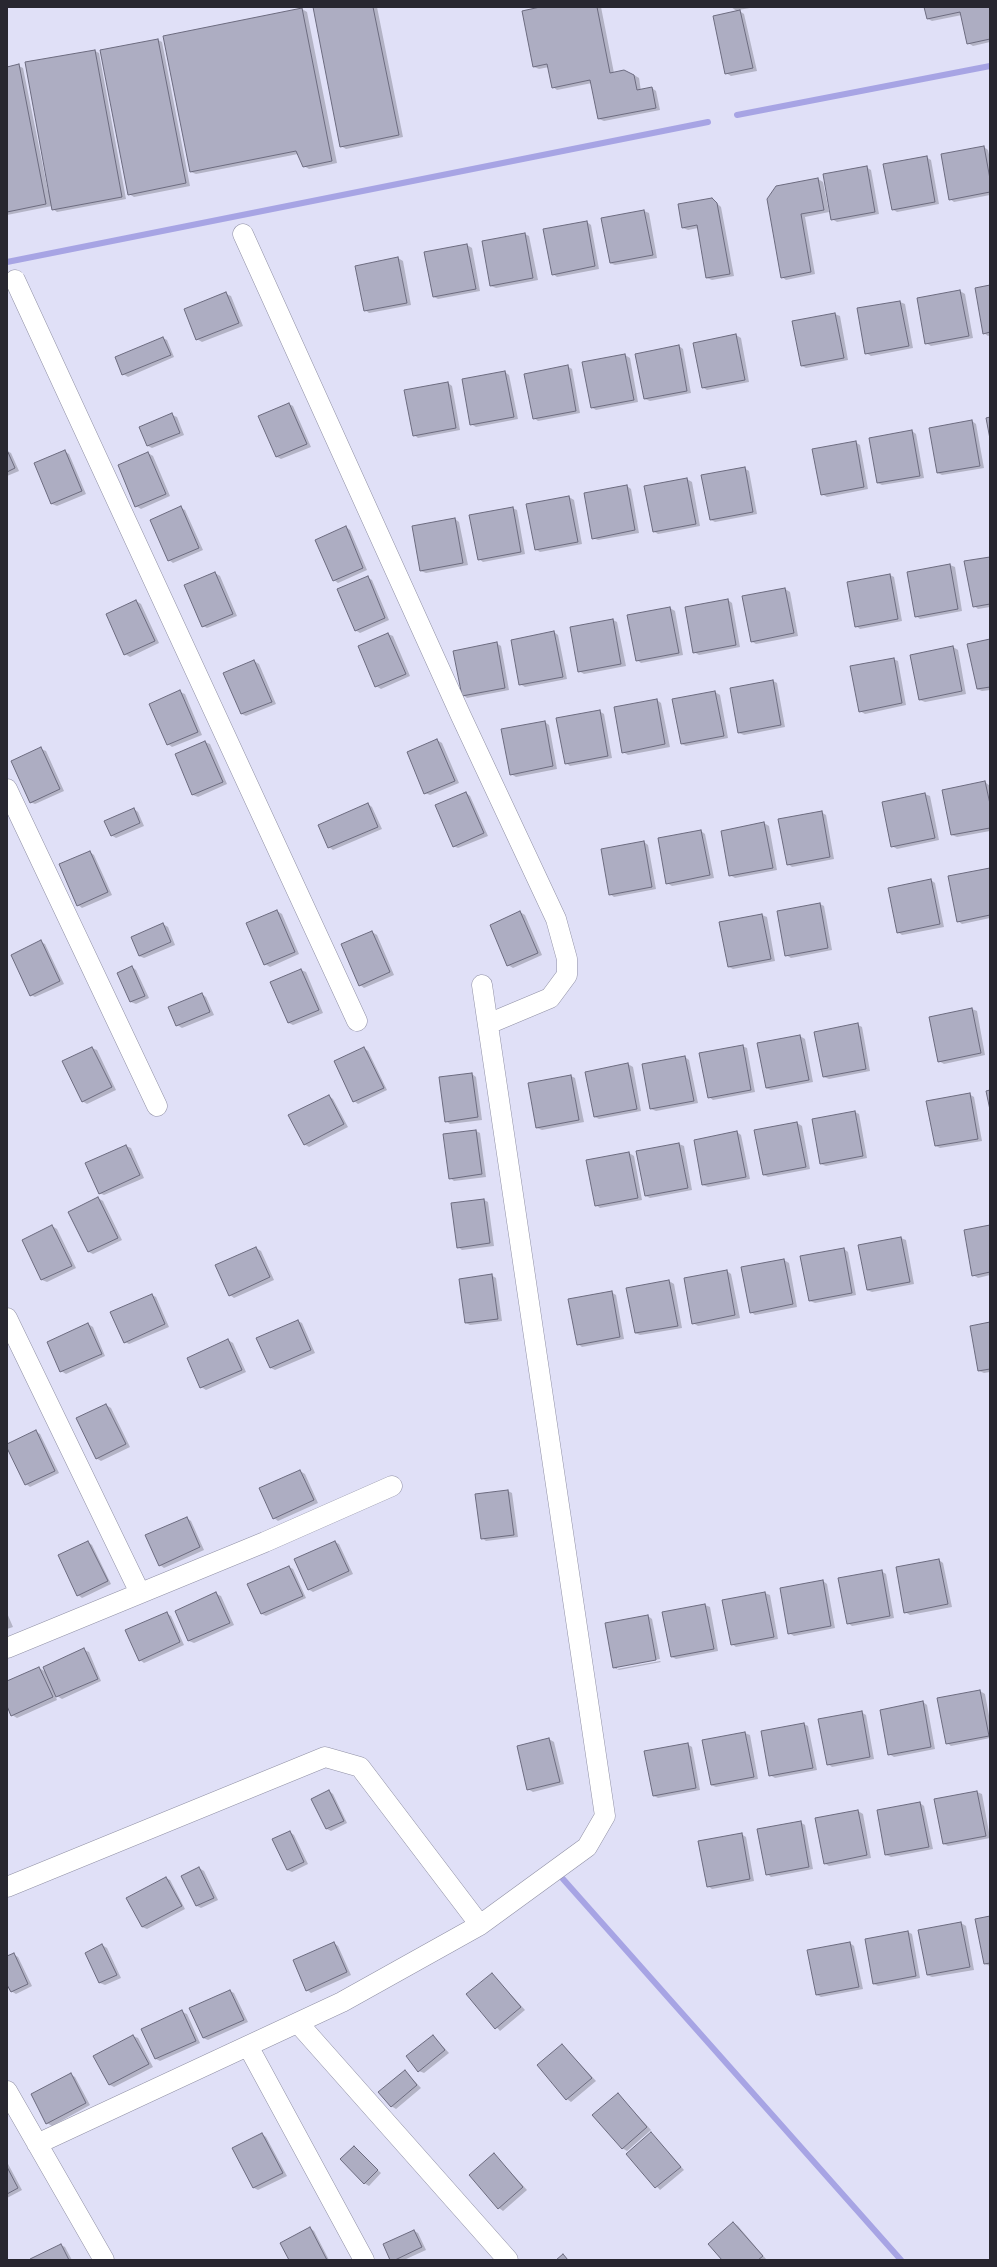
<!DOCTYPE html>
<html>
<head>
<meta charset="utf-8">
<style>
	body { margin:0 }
	#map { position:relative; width:997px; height:2267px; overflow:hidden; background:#e0e0f7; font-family:Figtree,sans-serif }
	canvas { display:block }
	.frame { position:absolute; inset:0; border:8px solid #282730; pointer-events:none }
</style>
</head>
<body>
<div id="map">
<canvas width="997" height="2267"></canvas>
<div class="frame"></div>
</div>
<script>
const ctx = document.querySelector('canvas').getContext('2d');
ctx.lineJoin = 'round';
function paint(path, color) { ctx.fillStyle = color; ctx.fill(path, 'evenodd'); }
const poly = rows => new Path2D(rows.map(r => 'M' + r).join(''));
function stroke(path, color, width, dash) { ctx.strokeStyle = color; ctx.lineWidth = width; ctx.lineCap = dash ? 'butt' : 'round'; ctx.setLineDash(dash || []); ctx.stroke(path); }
const shadow = poly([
	[318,7,377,7,403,137,346,149,341,146],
	[545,7,601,7,614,73,634,75,639,78,641,91,652,88,656,91,660,110,604,121,599,119,592,83,557,90,553,87,549,67,539,69,534,67],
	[731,7,756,7,738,10,744,14,757,71,731,76,726,73,738,12],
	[925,7,990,7,990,42,973,46,968,43,962,15,932,21,928,19],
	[302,9,307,12,337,163,309,169,304,166,298,154,196,174,191,172],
	[158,40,162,42,190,186,134,197,129,194],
	[95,51,99,53,126,199,57,212,53,209,52,206,7,215,7,68,19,66,23,68,48,191,49,191],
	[984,147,988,150,990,159,990,195,954,202,950,199],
	[926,157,931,160,939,204,897,212,892,209],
	[866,167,871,170,879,214,837,222,832,219],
	[818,179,823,182,829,212,805,217,815,274,786,280,782,277,776,187],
	[712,199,721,207,734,276,712,280,707,278,698,228,688,230,683,228],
	[644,211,649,213,657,258,615,265,610,263],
	[587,222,591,225,599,269,557,277,553,274],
	[525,234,529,236,538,280,496,288,491,286],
	[467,245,472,248,480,291,438,299,434,297],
	[398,258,403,261,411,305,369,313,365,310],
	[990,286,990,335,988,336,984,333],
	[960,291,965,294,973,338,931,346,926,343],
	[226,294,231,296,243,326,202,342,197,339],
	[900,302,905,304,913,348,871,356,866,353,858,309],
	[835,314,840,316,848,360,806,368,802,366,793,322],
	[736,335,741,338,749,382,707,390,702,387],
	[163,338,167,340,174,357,128,377,123,374],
	[679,346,683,349,691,393,650,401,645,399],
	[625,355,630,358,638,402,596,410,591,407],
	[567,366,572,369,580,413,538,421,534,418],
	[505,372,509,375,518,419,476,427,471,424],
	[448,383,452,386,460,430,418,438,414,435],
	[289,404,293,406,311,447,281,459,277,457,260,417],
	[172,415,177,417,184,435,152,448,148,446,140,428],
	[972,421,976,424,984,468,942,475,938,473],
	[912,431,916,434,924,478,882,485,878,483],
	[855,442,860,445,868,489,827,497,822,494],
	[7,451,11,453,19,471,7,476],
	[64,451,69,454,86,494,57,506,52,504,35,464],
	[148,453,153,456,170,496,141,509,136,506],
	[744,468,749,471,757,514,715,522,711,520],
	[687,479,692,482,700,526,658,534,653,531],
	[627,486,631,489,639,533,598,540,593,538],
	[569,497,574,500,582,544,540,552,535,549],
	[181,508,185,510,203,550,173,563,169,560],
	[512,508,517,510,525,554,483,562,479,559],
	[455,519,459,522,468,565,426,573,421,571,413,527],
	[346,527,350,530,367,570,338,583,334,580],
	[990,558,990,607,978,609,974,606],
	[950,565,955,567,962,611,920,619,916,616],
	[215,573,220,576,237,616,207,628,203,626],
	[890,575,894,577,902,621,860,629,856,626],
	[367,577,372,580,389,620,360,633,355,630],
	[785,589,790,592,798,636,756,644,751,641],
	[728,600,732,603,740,647,699,655,694,652],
	[136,601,141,604,159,643,130,657,125,654],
	[670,608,675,611,683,655,641,663,637,660],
	[613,620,617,622,626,666,584,674,579,671],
	[554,632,558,635,567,679,525,687,520,684],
	[388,634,393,636,410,676,381,689,376,686,359,646],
	[990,640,990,690,982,691,977,689],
	[496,643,501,646,509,690,467,698,463,695],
	[953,647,958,650,966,694,925,702,920,700],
	[893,659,898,661,906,705,865,714,860,711],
	[254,661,259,664,276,704,246,716,242,714,225,674],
	[773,681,777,683,785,727,744,735,739,733],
	[180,692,185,694,202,735,172,747,168,744],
	[715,692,720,695,728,738,686,746,682,744],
	[657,700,661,703,670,747,628,755,623,752],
	[599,711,604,714,612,758,570,766,566,763],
	[545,722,549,725,557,769,516,777,511,774],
	[437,740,442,743,459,783,430,795,425,793],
	[205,742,210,744,227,784,198,797,193,795,176,754],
	[41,749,46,751,64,791,35,804,30,802],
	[985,782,990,786,990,831,957,837,952,835],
	[466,793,470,796,488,836,458,848,453,846],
	[925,794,930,796,939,840,897,849,892,846,884,802],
	[368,804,372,807,382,829,333,850,329,847],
	[134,809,138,812,144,826,116,838,111,835],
	[821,812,826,815,834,859,792,867,788,864],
	[764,823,769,826,777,870,735,878,730,875],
	[701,831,705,834,714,878,672,886,667,883],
	[644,842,648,845,656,889,614,897,610,894],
	[90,852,94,855,112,895,82,908,78,905],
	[990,869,990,918,962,924,958,921],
	[931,880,935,883,944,927,902,935,898,932],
	[820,904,824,906,832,950,791,958,786,955],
	[277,911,282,914,299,954,270,967,265,964],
	[520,912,525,915,542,955,513,968,508,965],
	[762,915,767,917,775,961,733,969,729,967],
	[163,924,168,927,175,945,144,958,139,956],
	[372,932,377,935,394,975,364,988,360,985],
	[41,942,45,944,64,984,35,997,31,995],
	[132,967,136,970,149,998,136,1004,131,1002,118,973],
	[301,970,306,972,323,1013,293,1025,289,1023,272,983],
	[202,994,206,997,214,1015,182,1028,177,1025],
	[972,1009,977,1011,985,1055,944,1064,939,1061],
	[858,1025,862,1027,870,1071,829,1079,824,1077],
	[800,1036,805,1039,813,1082,771,1090,766,1088],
	[742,1046,747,1048,755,1092,713,1100,709,1097],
	[92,1048,97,1050,116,1090,87,1104,82,1101],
	[364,1048,368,1051,387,1090,358,1104,354,1101],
	[685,1057,689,1060,698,1103,656,1111,651,1109,643,1065],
	[628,1064,633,1067,641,1111,599,1119,595,1117],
	[472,1074,476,1077,482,1120,450,1124,446,1121],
	[571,1076,575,1078,584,1122,542,1130,537,1128],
	[969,1094,974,1097,982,1141,940,1148,936,1146],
	[329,1096,333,1099,348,1127,309,1147,304,1144],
	[855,1112,859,1114,867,1158,826,1166,821,1164],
	[797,1123,802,1126,810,1169,768,1177,764,1175,755,1131],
	[476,1131,480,1133,486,1177,454,1181,450,1178],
	[737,1132,741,1135,750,1179,708,1187,703,1185],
	[679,1144,684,1146,692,1190,650,1198,646,1196,637,1152],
	[126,1146,131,1148,144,1178,104,1195,99,1193],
	[629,1153,634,1156,642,1200,600,1208,596,1205,587,1161],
	[98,1198,103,1201,122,1240,93,1254,89,1252],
	[484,1200,488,1202,494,1246,462,1250,458,1247],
	[52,1226,57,1229,76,1268,47,1282,42,1280,23,1240],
	[990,1226,990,1275,978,1278,973,1275],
	[901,1238,906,1240,914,1284,872,1292,867,1290],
	[256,1248,261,1251,274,1280,234,1298,230,1295],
	[844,1249,848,1252,856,1295,815,1303,810,1301,802,1257],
	[784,1260,789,1263,797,1307,755,1315,751,1312],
	[727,1271,731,1274,740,1318,698,1326,693,1323],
	[491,1275,496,1278,502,1321,470,1325,466,1323],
	[669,1281,674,1284,682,1328,640,1335,635,1333],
	[611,1292,616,1295,624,1339,582,1347,578,1344],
	[152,1295,156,1297,169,1327,129,1344,125,1342],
	[298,1321,302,1323,315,1353,275,1370,271,1368,257,1339],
	[990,1323,990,1372,984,1373,979,1371],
	[88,1324,93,1327,105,1356,66,1374,61,1371],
	[228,1340,233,1343,246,1372,206,1390,201,1387],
	[106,1405,111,1408,130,1447,101,1461,96,1458],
	[35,1431,40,1434,59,1473,30,1487,26,1484,7,1445],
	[300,1471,305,1474,318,1503,278,1521,274,1518],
	[508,1491,512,1493,518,1537,486,1541,482,1538],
	[187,1518,191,1521,204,1550,164,1568,160,1565],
	[88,1542,92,1545,111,1584,82,1598,78,1595],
	[335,1542,339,1544,353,1574,313,1592,308,1589],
	[939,1560,943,1563,952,1607,910,1615,905,1612],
	[289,1567,293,1569,306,1598,266,1616,262,1614,249,1585],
	[881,1571,886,1574,894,1618,852,1626,848,1623],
	[823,1581,827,1584,835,1628,794,1636,789,1633],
	[765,1593,770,1595,778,1639,736,1647,732,1644,723,1601],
	[216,1594,221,1596,234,1625,194,1643,189,1641,176,1611],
	[705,1605,710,1607,718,1651,676,1659,672,1657,663,1613],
	[7,1613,13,1627,7,1629],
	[166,1613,171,1616,184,1645,144,1663,140,1660],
	[648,1616,652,1619,660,1659,617,1667,617,1669,660,1661,661,1662,619,1670,614,1668,606,1624],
	[84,1650,89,1652,101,1681,62,1699,55,1695,57,1700,17,1718,12,1715,7,1703,7,1682,39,1668,46,1672],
	[980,1691,985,1694,990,1721,990,1738,951,1746,947,1743],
	[923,1702,927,1705,935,1749,894,1757,889,1754],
	[861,1712,866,1715,874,1759,832,1767,828,1764],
	[804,1724,808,1726,817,1770,775,1778,770,1775],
	[745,1733,750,1735,758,1779,716,1787,711,1785],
	[549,1739,554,1742,564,1784,533,1792,528,1789],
	[687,1744,692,1747,700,1790,658,1798,654,1796],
	[329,1791,333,1794,347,1823,331,1831,327,1829],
	[977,1792,982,1794,990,1838,948,1846,944,1844,935,1800],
	[920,1803,924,1806,933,1849,891,1857,886,1855],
	[858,1811,863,1814,871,1858,829,1866,824,1863],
	[800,1822,805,1825,813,1869,771,1877,767,1874],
	[290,1832,294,1835,308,1864,292,1872,287,1870],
	[741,1834,746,1837,754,1881,712,1889,708,1886],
	[199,1868,204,1871,218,1900,201,1908,197,1906],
	[166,1878,170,1880,185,1909,147,1929,142,1927],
	[990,1917,990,1966,985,1964],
	[961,1923,966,1926,974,1970,932,1977,927,1975],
	[908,1932,912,1934,920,1978,878,1986,874,1984],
	[334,1943,338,1946,351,1975,311,1993,307,1990],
	[850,1943,854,1946,863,1989,821,1997,817,1995],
	[102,1945,107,1948,121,1978,105,1985,100,1983,86,1953],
	[13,1954,18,1957,32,1986,16,1994,11,1991,7,1982,7,1957],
	[492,1974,525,2010,500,2031,467,1995],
	[230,1991,234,1993,248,2022,208,2040,203,2038],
	[182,2012,187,2014,200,2043,160,2061,156,2059],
	[133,2036,138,2038,153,2067,114,2087,110,2085,95,2056],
	[433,2036,449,2053,424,2073,419,2071],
	[562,2045,596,2081,571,2102,567,2099],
	[405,2071,421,2088,396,2109,391,2106],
	[70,2074,75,2077,90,2105,52,2126,47,2123],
	[618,2094,651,2130,627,2151,622,2148],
	[262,2134,266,2137,287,2176,258,2190,254,2188],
	[652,2134,684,2170,660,2190,627,2154],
	[354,2147,381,2173,369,2186,364,2183],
	[494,2154,527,2190,503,2211,499,2208],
	[7,2162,22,2190,7,2198],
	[734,2223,738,2226,766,2259,723,2260],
	[310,2228,314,2231,329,2260,290,2260],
	[414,2231,418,2233,426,2250,404,2260,392,2260],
	[61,2245,65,2247,72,2260,32,2260]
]);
const stream = poly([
	[737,115,990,66],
	[7,262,708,122],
	[563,1879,901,2260]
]);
const building = poly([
	[313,7,373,7,399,135,340,147,313,7],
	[540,7,597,7,610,73,624,70,634,75,637,90,652,87,656,108,598,119,590,80,552,88,547,64,533,67,522,11,540,7],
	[924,7,990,7,990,39,967,44,960,12,927,19,924,7],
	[302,8,332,161,303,167,296,151,190,172,163,36,302,8],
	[740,10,753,68,725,74,713,16,740,10],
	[158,39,186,183,128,195,100,50,158,39],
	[95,50,122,197,52,210,25,62,95,50],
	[19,64,46,204,7,212,7,67,19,64],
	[984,146,990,179,990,192,949,200,941,154,984,146],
	[927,156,935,202,892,210,883,164,927,156],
	[867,166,875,212,831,220,823,174,867,166],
	[818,178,824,210,801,214,811,272,781,278,767,199,776,186,818,178],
	[712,198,717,203,730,274,706,278,697,225,682,228,678,204,712,198],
	[644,210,653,255,610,263,601,218,644,210],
	[587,221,595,266,552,275,543,229,587,221],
	[525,233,533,278,490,286,482,241,525,233],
	[467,244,476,289,433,297,424,252,467,244],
	[398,257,407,303,364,311,355,266,398,257],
	[990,285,990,332,983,334,975,288,990,285],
	[960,290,969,336,925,344,917,298,960,290],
	[226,292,239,323,196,340,184,309,226,292],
	[900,301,909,346,865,354,857,308,900,301],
	[835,313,844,358,801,366,792,321,835,313],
	[736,334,745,380,702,388,693,343,736,334],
	[163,337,171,355,122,375,115,357,163,337],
	[679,345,687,391,644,399,635,354,679,345],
	[625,354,634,400,591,408,582,362,625,354],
	[568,365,576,411,533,419,524,374,568,365],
	[505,371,514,417,470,425,462,379,505,371],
	[448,382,456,428,413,436,404,390,448,382],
	[289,403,307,444,276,457,258,416,289,403],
	[172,413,180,433,147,446,139,427,172,413],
	[990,417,990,439,986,418,990,417],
	[972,420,980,466,937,473,929,428,972,420],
	[912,430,920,476,877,483,869,438,912,430],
	[856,441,864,487,821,495,812,449,856,441],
	[7,450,15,468,7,472,7,450],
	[65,450,82,491,51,504,34,463,65,450],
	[148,452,166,494,135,507,118,465,148,452],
	[745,467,753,512,710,520,701,475,745,467],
	[687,478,696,524,653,532,644,486,687,478],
	[627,485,635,530,592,539,584,493,627,485],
	[569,496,578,542,535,550,526,504,569,496],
	[181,506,199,548,168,561,150,520,181,506],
	[513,507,521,552,478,560,469,515,513,507],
	[455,518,463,563,420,571,412,526,455,518],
	[346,526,363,568,333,581,315,540,346,526],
	[990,557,990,604,973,607,964,561,990,557],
	[950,564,958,609,915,617,907,572,950,564],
	[215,572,233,614,202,627,184,585,215,572],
	[890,574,898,619,855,627,847,582,890,574],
	[368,576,385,618,355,631,337,589,368,576],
	[785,588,794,633,751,642,742,596,785,588],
	[728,599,736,645,693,653,685,607,728,599],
	[136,600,155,641,124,655,106,614,136,600],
	[670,607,679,653,636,661,627,615,670,607],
	[613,619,621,664,578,672,570,627,613,619],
	[554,631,563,677,519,685,511,640,554,631],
	[388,633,406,674,375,687,358,646,388,633],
	[990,639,990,687,977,689,967,644,990,639],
	[497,642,505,688,462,696,453,651,497,642],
	[953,646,962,691,919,700,910,655,953,646],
	[894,658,902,703,859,712,850,666,894,658],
	[254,660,272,702,241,714,223,673,254,660],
	[773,680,781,725,738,733,730,688,773,680],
	[180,690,198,732,167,745,149,704,180,690],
	[715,691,724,736,681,744,672,699,715,691],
	[657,699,665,744,622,753,614,707,657,699],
	[600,710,608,756,565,764,556,718,600,710],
	[545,721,553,766,510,775,501,729,545,721],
	[437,739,455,781,424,794,407,752,437,739],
	[205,741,223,782,192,795,175,754,205,741],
	[41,747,60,789,30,803,11,761,41,747],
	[985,781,990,804,990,828,951,835,942,790,985,781],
	[466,792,484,833,453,847,435,805,466,792],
	[925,793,935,838,891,847,882,802,925,793],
	[368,803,378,827,328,848,318,825,368,803],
	[134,808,140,823,111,836,104,821,134,808],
	[822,811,830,857,787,865,778,819,822,811],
	[764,822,773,868,729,876,721,831,764,822],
	[701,830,710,875,666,884,658,838,701,830],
	[644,841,652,887,609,895,601,849,644,841],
	[90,851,108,892,77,906,59,864,90,851],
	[990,868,990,915,957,922,948,876,990,868],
	[931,879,940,924,897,933,888,888,931,879],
	[820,903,828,948,785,956,777,911,820,903],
	[277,910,295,952,264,965,246,923,277,910],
	[520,911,538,953,507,966,490,925,520,911],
	[762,914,771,959,728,967,719,922,762,914],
	[163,923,171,942,139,956,131,937,163,923],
	[372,931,390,972,359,986,341,944,372,931],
	[41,940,60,981,30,996,11,955,41,940],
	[132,966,145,996,130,1002,117,973,132,966],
	[301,969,319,1010,288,1023,270,982,301,969],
	[202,993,210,1012,176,1026,168,1007,202,993],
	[972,1008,981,1053,938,1062,929,1017,972,1008],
	[858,1023,866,1069,823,1077,814,1032,858,1023],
	[800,1035,809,1080,766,1088,757,1043,800,1035],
	[743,1045,751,1090,708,1098,699,1053,743,1045],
	[92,1047,112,1087,82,1102,62,1061,92,1047],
	[364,1047,384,1088,353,1102,334,1061,364,1047],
	[685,1056,694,1101,650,1109,642,1064,685,1056],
	[628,1063,637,1109,594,1117,585,1072,628,1063],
	[472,1073,478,1117,445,1122,439,1077,472,1073],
	[571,1075,579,1120,536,1128,528,1083,571,1075],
	[990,1090,990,1110,986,1091,990,1090],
	[970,1093,978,1139,935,1146,926,1101,970,1093],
	[329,1095,344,1124,304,1145,288,1115,329,1095],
	[855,1111,863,1156,820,1164,812,1119,855,1111],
	[797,1122,806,1167,763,1175,754,1130,797,1122],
	[476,1130,482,1174,449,1179,443,1134,476,1130],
	[737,1131,746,1177,702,1185,694,1140,737,1131],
	[679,1143,688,1188,645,1196,636,1151,679,1143],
	[126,1145,140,1175,99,1194,85,1163,126,1145],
	[629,1152,638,1198,595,1206,586,1160,629,1152],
	[98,1197,118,1238,88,1252,68,1212,98,1197],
	[484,1199,490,1243,457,1248,451,1203,484,1199],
	[52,1225,72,1266,41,1280,22,1240,52,1225],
	[990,1225,990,1272,972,1276,964,1230,990,1225],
	[901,1237,910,1282,867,1290,858,1245,901,1237],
	[256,1247,270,1277,229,1296,215,1265,256,1247],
	[844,1248,852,1293,809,1301,800,1256,844,1248],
	[784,1259,793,1304,750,1313,741,1267,784,1259],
	[727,1270,735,1315,692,1324,684,1278,727,1270],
	[492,1274,498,1319,465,1323,459,1279,492,1274],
	[669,1280,678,1326,635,1333,626,1288,669,1280],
	[612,1291,620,1337,577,1345,568,1299,612,1291],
	[152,1294,165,1324,124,1343,110,1312,152,1294],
	[298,1320,311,1350,270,1368,256,1338,298,1320],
	[990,1322,990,1369,978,1371,970,1326,990,1322],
	[88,1323,102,1354,60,1372,47,1342,88,1323],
	[228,1339,242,1370,200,1388,187,1358,228,1339],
	[106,1404,126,1444,96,1459,76,1418,106,1404],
	[36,1430,55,1471,25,1485,7,1448,7,1444,36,1430],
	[300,1470,314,1500,273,1519,259,1488,300,1470],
	[508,1490,514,1535,481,1539,475,1494,508,1490],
	[187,1517,200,1547,159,1566,145,1535,187,1517],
	[88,1541,108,1581,77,1596,58,1555,88,1541],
	[335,1541,349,1571,308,1590,294,1559,335,1541],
	[939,1559,948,1604,904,1613,896,1567,939,1559],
	[289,1566,303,1596,261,1614,247,1584,289,1566],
	[882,1570,890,1616,847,1624,838,1578,882,1570],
	[823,1580,831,1626,788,1634,780,1588,823,1580],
	[216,1592,230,1623,188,1641,175,1611,216,1592],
	[765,1592,774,1637,731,1645,722,1600,765,1592],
	[705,1604,714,1649,671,1657,662,1612,705,1604],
	[167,1612,180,1642,139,1661,125,1630,167,1612],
	[648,1615,656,1660,613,1668,605,1623,648,1615],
	[84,1648,98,1679,56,1697,43,1667,84,1648],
	[39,1667,53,1697,11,1716,7,1706,7,1681,39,1667],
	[980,1690,989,1736,946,1744,937,1698,980,1690],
	[923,1701,931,1747,888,1755,880,1710,923,1701],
	[862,1711,870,1757,827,1765,818,1719,862,1711],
	[804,1723,813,1768,769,1776,761,1731,804,1723],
	[745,1732,754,1777,711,1785,702,1740,745,1732],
	[549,1738,560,1782,527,1790,517,1746,549,1738],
	[688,1743,696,1788,653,1796,644,1751,688,1743],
	[329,1790,344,1821,326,1829,311,1799,329,1790],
	[977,1791,986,1836,943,1844,934,1799,977,1791],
	[920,1802,929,1847,885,1855,877,1810,920,1802],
	[858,1810,867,1855,824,1864,815,1818,858,1810],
	[801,1821,809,1867,766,1875,757,1829,801,1821],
	[290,1831,304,1862,287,1870,272,1839,290,1831],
	[742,1833,750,1879,707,1887,698,1841,742,1833],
	[199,1867,214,1898,196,1906,181,1876,199,1867],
	[166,1877,182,1906,142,1927,126,1898,166,1877],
	[990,1916,990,1963,984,1964,975,1919,990,1916],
	[961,1922,970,1967,927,1975,918,1930,961,1922],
	[908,1931,916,1976,873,1984,865,1939,908,1931],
	[334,1942,347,1972,306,1991,293,1960,334,1942],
	[850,1942,859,1987,816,1995,807,1950,850,1942],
	[102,1944,117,1975,99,1983,85,1953,102,1944],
	[14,1953,28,1984,11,1992,7,1985,7,1956,14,1953],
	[492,1973,521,2007,495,2029,466,1994,492,1973],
	[230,1990,244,2020,203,2038,189,2008,230,1990],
	[182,2010,196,2041,155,2059,141,2029,182,2010],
	[133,2035,149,2064,109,2085,93,2056,133,2035],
	[433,2035,445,2050,418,2072,406,2056,433,2035],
	[562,2044,592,2078,566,2100,537,2065,562,2044],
	[405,2070,417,2085,391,2107,378,2092,405,2070],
	[71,2073,86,2103,46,2124,31,2094,71,2073],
	[618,2093,647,2127,622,2149,592,2115,618,2093],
	[651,2132,681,2167,655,2188,626,2154,651,2132],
	[262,2133,283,2173,253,2188,232,2148,262,2133],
	[354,2146,378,2170,364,2184,340,2159,354,2146],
	[494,2153,523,2187,498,2209,469,2175,494,2153],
	[7,2167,18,2188,7,2194,7,2167],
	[733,2222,763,2256,758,2260,722,2260,708,2244,733,2222],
	[310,2227,327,2260,289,2260,280,2243,310,2227],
	[414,2230,422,2247,395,2260,390,2260,383,2244,414,2230],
	[61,2244,69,2260,31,2260,30,2259,61,2244],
	[563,2254,568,2260,556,2260,563,2254]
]);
const minor = poly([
	[243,234,461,716,556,919,567,959,567,975,550,998,488,1024],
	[15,280,357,1021],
	[7,789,157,1106],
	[7,1318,140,1593],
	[7,1648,265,1542,392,1486],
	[7,1887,325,1757,360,1767,480,1925],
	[298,2023,508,2260],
	[248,2046,364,2260],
	[7,2091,104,2260],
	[37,2144,342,2002,480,1925,587,1847,605,1816,482,985]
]);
paint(shadow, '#0003');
stroke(stream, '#a7a4e4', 6);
paint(building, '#adadc2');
stroke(building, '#6c6b7f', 1);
stroke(minor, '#8f8fa4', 21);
stroke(minor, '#fff', 20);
</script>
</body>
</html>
